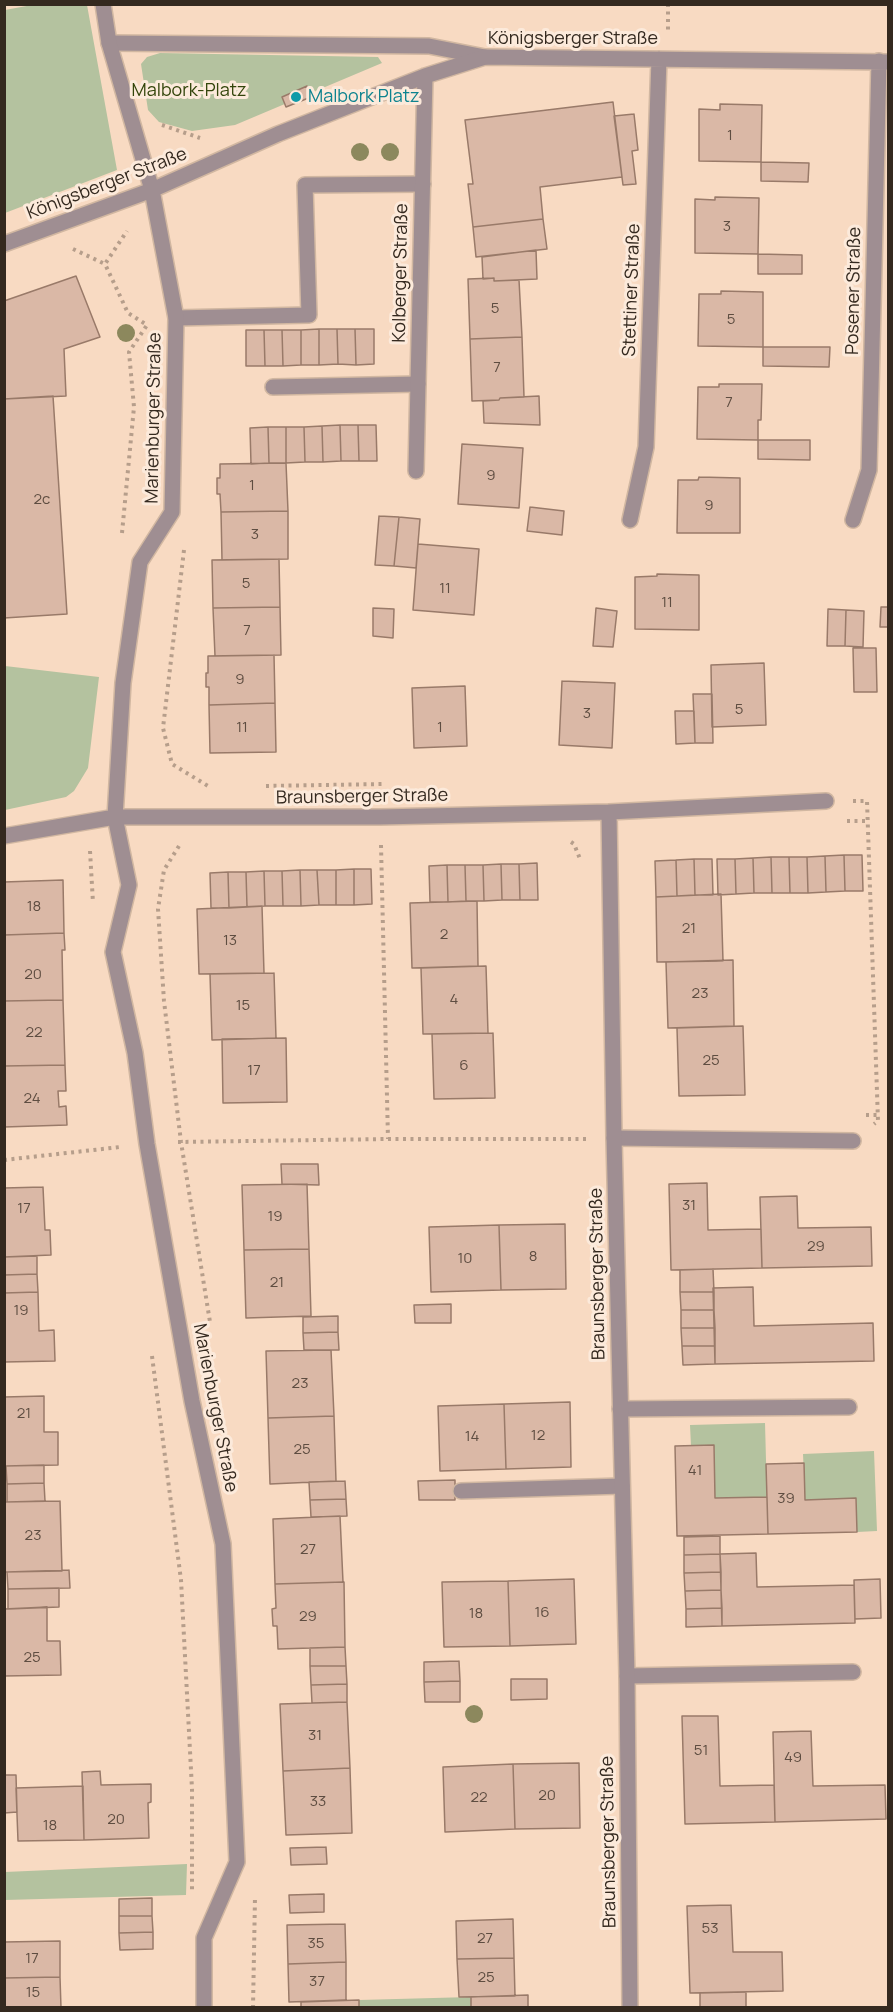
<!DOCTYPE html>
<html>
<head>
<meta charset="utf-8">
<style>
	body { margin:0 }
	#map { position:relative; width:893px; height:2012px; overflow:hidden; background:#f8dac2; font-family:Manrope,sans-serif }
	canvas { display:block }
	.frame { position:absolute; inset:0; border:6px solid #34291f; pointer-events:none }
</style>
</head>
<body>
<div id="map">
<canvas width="893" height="2012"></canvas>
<div class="frame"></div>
</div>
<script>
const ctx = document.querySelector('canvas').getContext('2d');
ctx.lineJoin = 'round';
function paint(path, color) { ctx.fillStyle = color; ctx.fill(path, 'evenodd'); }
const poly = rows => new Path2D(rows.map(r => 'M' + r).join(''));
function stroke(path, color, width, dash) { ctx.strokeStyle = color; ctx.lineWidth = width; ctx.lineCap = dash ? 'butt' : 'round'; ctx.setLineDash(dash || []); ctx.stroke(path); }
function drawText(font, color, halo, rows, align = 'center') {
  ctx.font = font + ' Manrope,sans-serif'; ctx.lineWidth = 6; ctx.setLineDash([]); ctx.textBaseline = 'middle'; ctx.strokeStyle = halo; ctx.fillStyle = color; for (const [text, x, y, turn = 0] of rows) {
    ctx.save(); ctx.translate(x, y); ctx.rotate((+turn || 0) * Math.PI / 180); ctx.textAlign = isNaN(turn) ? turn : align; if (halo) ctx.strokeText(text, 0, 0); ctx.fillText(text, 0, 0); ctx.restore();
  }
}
const green = poly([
	[32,5,87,5,117,170,5,213,5,10],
	[160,53,378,57,382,63,235,125,192,131,159,122,148,110,141,64,147,57],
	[5,666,99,677,88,768,74,791,66,797,5,810],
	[765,1423,767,1497,715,1498,714,1445,691,1446,690,1425],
	[874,1451,877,1531,857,1532,855,1498,805,1500,803,1454],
	[187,1864,186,1895,5,1900,5,1872],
	[471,1997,471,2007,359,2007,359,2000]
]);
const building = poly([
	[307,86,311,97,286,107,282,97,307,86],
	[613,102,622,177,540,187,543,219,473,227,468,184,473,184,465,120,613,102],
	[720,104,762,105,761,162,699,161,699,109,720,110,720,104],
	[634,114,638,150,632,151,636,184,623,185,614,116,634,114],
	[761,162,809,163,808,182,761,181,761,162],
	[715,197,759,198,758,254,695,253,695,199,715,200,715,197],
	[543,219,547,249,476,257,473,227,543,219],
	[536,250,537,279,494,281,494,278,483,279,482,257,536,250],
	[758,254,802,255,802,274,758,274,758,254],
	[76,276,100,337,64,349,66,396,4,399,4,301,76,276],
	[494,278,494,281,519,280,522,337,470,339,468,279,494,278],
	[721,291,763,292,763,347,698,346,699,294,721,294,721,291],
	[319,329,337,329,338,364,319,365,319,329],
	[319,329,319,365,301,365,301,330,319,329],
	[337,329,355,329,356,365,338,364,337,329],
	[355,329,374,329,374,364,356,365,355,329],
	[246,330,264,330,265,366,246,366,246,330],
	[264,330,282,330,283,366,265,366,264,330],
	[282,330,301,330,301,365,283,366,282,330],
	[522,337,524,397,500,398,499,400,472,401,470,339,522,337],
	[763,347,830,347,829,367,763,366,763,347],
	[719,384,762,384,761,420,758,420,758,440,697,439,698,387,719,387,719,384],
	[53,396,67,614,4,618,4,399,53,396],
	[539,396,540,425,484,423,483,401,499,400,500,398,539,396],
	[340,425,341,461,323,462,322,426,340,425],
	[340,425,358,425,359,461,341,461,340,425],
	[358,425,376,425,377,461,359,461,358,425],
	[322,426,323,462,305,462,304,427,322,426],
	[268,427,269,463,251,464,250,428,268,427],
	[268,427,286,427,286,463,269,463,268,427],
	[286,427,304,427,305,462,286,463,286,427],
	[758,440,810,440,810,460,758,459,758,440],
	[462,444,523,448,519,508,458,504,462,444],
	[286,463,288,511,221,512,220,494,217,494,217,478,220,478,220,464,286,463],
	[699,477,740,478,740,533,677,533,678,480,698,480,699,477],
	[530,507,564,511,562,535,527,531,530,507],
	[288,511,288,559,222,560,221,512,288,511],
	[379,516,399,517,394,566,375,565,379,516],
	[399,517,420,519,416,568,394,566,399,517],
	[418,544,479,549,474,615,413,610,418,544],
	[279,559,280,607,213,608,212,560,279,559],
	[657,574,699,575,699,630,635,629,635,577,657,576,657,574],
	[280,607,281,655,215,656,213,608,280,607],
	[881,607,888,607,888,627,880,627,881,607],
	[373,608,394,609,393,638,373,636,373,608],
	[596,608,617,611,613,647,593,646,596,608],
	[828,609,846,610,845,646,827,646,828,609],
	[846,610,864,611,863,647,845,646,846,610],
	[853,648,876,648,877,692,854,692,853,648],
	[274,655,275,703,209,705,209,687,206,687,206,673,208,673,208,656,274,655],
	[764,663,766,725,712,727,711,665,764,663],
	[562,681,615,683,612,748,559,745,562,681],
	[465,686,467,746,414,748,412,688,465,686],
	[693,694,712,694,713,743,695,743,693,694],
	[275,703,276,752,210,753,209,705,275,703],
	[675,711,694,711,695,743,676,744,675,711],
	[844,855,862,855,863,891,845,891,844,855],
	[844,855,845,891,826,892,825,856,844,855],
	[825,856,826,892,808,893,807,857,825,856],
	[771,857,772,893,754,893,753,858,771,857],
	[771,857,789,857,790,893,772,893,771,857],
	[789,857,807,857,808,893,790,893,789,857],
	[753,858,754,893,736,894,735,859,753,858],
	[694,859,695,895,677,896,676,860,694,859],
	[694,859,712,859,713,895,695,895,694,859],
	[717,859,735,859,736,894,718,895,717,859],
	[676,860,677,896,656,897,655,861,676,860],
	[537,863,538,900,520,900,519,864,537,863],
	[501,864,502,900,484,901,483,865,501,864],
	[501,864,519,864,520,900,502,900,501,864],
	[447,865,448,902,430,902,429,866,447,865],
	[447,865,465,865,466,901,448,902,447,865],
	[465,865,483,865,484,901,466,901,465,865],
	[354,869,371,869,372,904,354,905,354,869],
	[354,869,354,905,336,905,336,870,354,869],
	[300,870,301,906,283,906,282,871,300,870],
	[300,870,317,870,319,905,301,906,300,870],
	[317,870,336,870,336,905,319,905,317,870],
	[264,871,265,906,247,907,246,872,264,871],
	[264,871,282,871,283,906,265,906,264,871],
	[228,872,229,908,211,908,210,873,228,872],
	[228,872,246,872,247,907,229,908,228,872],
	[63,880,64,933,4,935,4,882,63,880],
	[721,894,723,961,657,962,656,897,721,894],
	[477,901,478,966,412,968,410,903,477,901],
	[262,906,264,973,199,974,197,909,262,906],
	[64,933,65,950,62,950,63,1000,4,1001,4,935,64,933],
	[733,960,734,1026,668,1028,666,962,733,960],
	[486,966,488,1033,423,1034,421,968,486,966],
	[274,973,276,1038,212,1040,210,974,274,973],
	[63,1000,65,1065,4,1066,4,1001,63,1000],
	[743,1026,745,1095,679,1096,677,1028,743,1026],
	[493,1033,495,1098,434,1099,432,1034,493,1033],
	[286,1038,287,1102,223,1103,222,1039,286,1038],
	[65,1065,66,1091,58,1091,59,1107,66,1106,67,1125,4,1127,4,1066,65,1065],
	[281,1164,318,1164,319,1185,282,1184,281,1164],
	[707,1183,708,1230,761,1229,762,1268,671,1270,669,1184,707,1183],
	[307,1184,309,1249,244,1250,242,1185,307,1184],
	[43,1187,45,1230,50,1230,51,1255,4,1257,4,1188,43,1187],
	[797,1196,798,1228,871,1227,872,1266,762,1268,760,1197,797,1196],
	[565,1224,566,1289,501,1290,499,1225,565,1224],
	[499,1225,501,1290,431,1292,429,1227,499,1225],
	[309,1249,311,1316,246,1318,244,1250,309,1249],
	[37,1256,37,1274,4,1275,4,1257,37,1256],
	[713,1269,714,1292,680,1292,680,1270,713,1269],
	[37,1274,38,1292,4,1293,4,1275,37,1274],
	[753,1287,754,1326,873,1323,874,1361,715,1364,713,1288,753,1287],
	[38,1292,39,1331,54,1330,55,1361,4,1362,4,1293,38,1292],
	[680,1292,714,1292,714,1310,681,1310,680,1292],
	[451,1304,451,1323,415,1323,414,1305,451,1304],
	[681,1310,714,1310,715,1328,681,1328,681,1310],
	[338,1316,338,1332,303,1333,303,1317,338,1316],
	[681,1328,715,1328,715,1346,682,1346,681,1328],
	[338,1332,339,1350,304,1350,303,1333,338,1332],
	[682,1346,715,1346,715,1364,683,1365,682,1346],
	[331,1350,334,1416,268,1418,266,1351,331,1350],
	[44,1396,44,1432,58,1432,58,1465,4,1466,4,1397,44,1396],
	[570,1402,571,1467,506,1469,504,1404,570,1402],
	[504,1404,506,1469,440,1471,438,1406,504,1404],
	[334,1416,336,1481,270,1484,268,1418,334,1416],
	[714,1445,715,1498,767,1497,768,1534,677,1536,675,1446,714,1445],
	[804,1463,805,1500,856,1498,857,1532,768,1534,766,1464,804,1463],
	[44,1465,44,1483,7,1484,6,1466,44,1465],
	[455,1480,455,1500,419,1500,418,1481,455,1480],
	[345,1481,346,1499,310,1500,309,1482,345,1481],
	[44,1483,45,1501,7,1502,7,1484,44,1483],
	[346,1499,347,1516,311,1517,310,1500,346,1499],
	[60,1501,62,1571,4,1572,4,1502,60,1501],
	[340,1516,343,1582,275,1584,273,1519,340,1516],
	[720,1536,720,1554,684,1555,684,1537,720,1536],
	[756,1553,757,1587,854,1585,855,1623,722,1626,720,1554,756,1553],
	[720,1554,721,1572,684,1573,684,1555,720,1554],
	[69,1570,70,1588,8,1589,7,1572,69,1570],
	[721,1572,721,1590,685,1591,684,1573,721,1572],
	[574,1579,576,1644,510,1646,508,1581,574,1579],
	[880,1579,881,1618,855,1619,854,1580,880,1579],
	[508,1581,510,1646,444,1647,442,1582,508,1581],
	[344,1582,345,1647,278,1649,277,1626,273,1626,272,1609,276,1608,275,1584,344,1582],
	[59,1588,59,1607,8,1609,8,1589,59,1588],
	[721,1590,722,1608,686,1609,685,1591,721,1590],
	[47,1607,47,1641,60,1641,61,1675,4,1676,4,1609,47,1607],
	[722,1608,722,1626,686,1627,686,1609,722,1608],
	[345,1647,346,1666,310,1666,310,1648,345,1647],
	[459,1661,460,1681,424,1682,424,1662,459,1661],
	[310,1666,346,1666,347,1684,311,1685,310,1666],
	[511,1679,547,1679,547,1699,511,1700,511,1679],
	[460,1681,460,1702,425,1702,424,1682,460,1681],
	[347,1684,347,1702,312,1703,311,1685,347,1684],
	[347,1702,350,1768,283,1771,280,1704,347,1702],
	[682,1716,718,1716,720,1786,774,1785,775,1822,685,1824,682,1716],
	[811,1731,813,1786,885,1785,886,1819,775,1822,773,1732,811,1731],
	[579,1763,580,1828,515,1829,513,1764,579,1763],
	[513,1764,515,1829,445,1832,443,1767,513,1764],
	[350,1768,352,1833,286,1835,283,1771,350,1768],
	[100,1771,101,1785,151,1784,151,1802,148,1803,149,1838,84,1840,82,1772,100,1771],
	[4,1775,16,1775,17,1812,4,1813,4,1775],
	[83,1786,84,1840,18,1841,16,1788,83,1786],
	[326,1847,327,1864,291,1865,290,1848,326,1847],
	[324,1894,324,1912,290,1913,289,1895,324,1894],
	[152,1898,152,1916,119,1916,119,1899,152,1898],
	[731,1905,733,1952,782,1952,783,1991,690,1993,687,1906,731,1905],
	[119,1916,152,1916,153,1932,119,1933,119,1916],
	[513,1919,514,1958,457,1959,456,1921,513,1919],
	[345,1924,346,1962,288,1964,287,1925,345,1924],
	[153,1932,153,1949,120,1950,119,1933,153,1932],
	[60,1941,60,1977,4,1978,4,1942,60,1941],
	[514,1958,515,1996,459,1997,457,1959,514,1958],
	[346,1962,346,2000,289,2002,288,1964,346,1962],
	[60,1977,61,2008,4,2008,4,1978,60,1977],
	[746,1992,746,2008,700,2008,700,1993,746,1992],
	[528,1995,528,2008,471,2008,471,1997,528,1995],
	[359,2000,359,2008,301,2008,301,2002,359,2000]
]);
const path = poly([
	[668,4,668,31],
	[162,125,200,138],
	[73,249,105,264],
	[122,533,134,407,129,352,147,325,128,313,105,264,127,231],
	[184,550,163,728,172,764,208,786],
	[266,786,384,784],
	[853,801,867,801,878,1121,874,1124],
	[847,821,867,821],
	[571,842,574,844,580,859],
	[381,845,388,1139],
	[179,846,164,870,158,909,164,1001,181,1142,210,1322],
	[90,851,93,903],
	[866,1115,877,1115],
	[178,1142,388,1139,588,1139],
	[4,1160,120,1147],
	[152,1356,181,1580,192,1789,192,1893],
	[253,2008,255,1897]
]);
const lane = poly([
	[109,43,429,46,485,57],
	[176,318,309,315,305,185,423,184],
	[273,387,418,384],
	[614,1138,853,1141],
	[620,1409,849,1407],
	[461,1491,622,1486],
	[627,1676,853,1672]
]);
const street = poly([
	[103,4,109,43,152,190,176,318,172,512,140,562,123,683,115,817,129,885,113,952,135,1053,147,1144,192,1401,223,1544,237,1862,204,1938,204,2008],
	[4,244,152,190,278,134,425,76,485,57,888,62],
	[416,471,425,76],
	[630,520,646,447,659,59],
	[853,520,869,470,879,61],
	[609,812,826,801],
	[4,836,115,817,380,817,609,812,614,1138,627,1676,630,2008]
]);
const trees = [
	[360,152],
	[390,152],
	[126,333],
	[474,1714]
];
const markers = [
	[296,97,6,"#0f9aa8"]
];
const numberNames = [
	["1",730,136],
	["3",727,227],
	["5",495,309],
	["5",731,320],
	["7",497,368],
	["7",729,403],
	["9",491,476],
	["1",252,486],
	["2c",42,500],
	["9",709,506],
	["3",255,535],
	["5",246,584],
	["11",445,589],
	["11",667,603],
	["7",247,631],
	["9",240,680],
	["5",739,710],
	["3",587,714],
	["11",242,728],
	["1",440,728],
	["18",34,907],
	["21",689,929],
	["2",444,935],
	["13",230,941],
	["20",33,975],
	["23",700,994],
	["4",454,1000],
	["15",243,1006],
	["22",34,1033],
	["25",711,1061],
	["6",464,1066],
	["17",254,1071],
	["24",32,1099],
	["31",689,1206],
	["17",24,1209],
	["19",275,1217],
	["29",816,1247],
	["8",533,1257],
	["10",465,1259],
	["21",277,1283],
	["19",21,1311],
	["23",300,1384],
	["21",24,1414],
	["12",538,1436],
	["14",472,1437],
	["25",302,1450],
	["41",695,1471],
	["39",786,1499],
	["23",33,1536],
	["27",308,1550],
	["16",542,1613],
	["18",476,1614],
	["29",308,1617],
	["25",32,1658],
	["31",315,1736],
	["51",701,1751],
	["49",793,1758],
	["20",547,1796],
	["22",479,1798],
	["33",318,1802],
	["20",116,1820],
	["18",50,1826],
	["53",710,1929],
	["27",485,1939],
	["35",316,1944],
	["17",32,1959],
	["25",486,1978],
	["37",317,1982],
	["15",33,1993]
];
const streetNames = [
	["Königsberger Straße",573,39],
	["Königsberger Straße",107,184,-21],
	["Kolberger Straße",401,273,-89],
	["Stettiner Straße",632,290,-88],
	["Posener Straße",854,291,-89],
	["Marienburger Straße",154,418,-89],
	["Braunsberger Straße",362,797,-1],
	["Braunsberger Straße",598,1274,-91],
	["Marienburger Straße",215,1408,79],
	["Braunsberger Straße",609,1842,-91]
];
const parkNames = [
	["Malbork-Platz",189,91]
];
const cultureNames = [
	["Malbork Platz",308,97]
];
paint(green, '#b4c29f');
paint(building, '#dab8a6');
stroke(building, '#997a69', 1.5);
stroke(lane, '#d1b7a1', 18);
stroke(street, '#d1b7a1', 18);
stroke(path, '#b69e8b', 4, [3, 4.5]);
stroke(lane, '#9f8e92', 15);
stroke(street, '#9f8e92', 15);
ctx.fillStyle = '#8c885d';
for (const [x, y] of trees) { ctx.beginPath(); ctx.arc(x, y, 9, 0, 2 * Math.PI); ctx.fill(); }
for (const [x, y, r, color] of markers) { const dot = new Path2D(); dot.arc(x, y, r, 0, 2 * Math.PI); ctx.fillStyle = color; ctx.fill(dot); stroke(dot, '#fceadb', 2); }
drawText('15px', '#5e4d41', null, numberNames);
drawText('18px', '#34291f', '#fceadb', streetNames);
drawText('18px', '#33450b', '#fceadb', parkNames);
drawText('18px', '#0d838f', '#fceadb', cultureNames, 'left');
</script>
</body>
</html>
